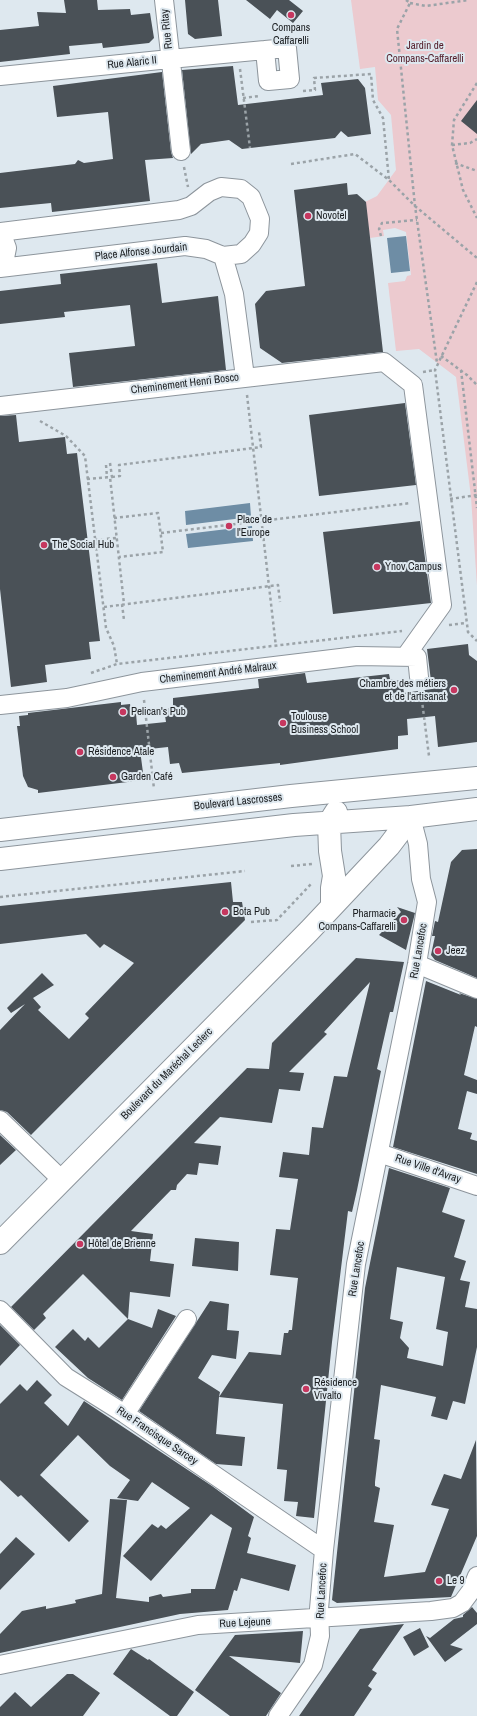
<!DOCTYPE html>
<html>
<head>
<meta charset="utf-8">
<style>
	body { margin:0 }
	canvas { display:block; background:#dee8ef }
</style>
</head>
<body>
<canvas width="477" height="1716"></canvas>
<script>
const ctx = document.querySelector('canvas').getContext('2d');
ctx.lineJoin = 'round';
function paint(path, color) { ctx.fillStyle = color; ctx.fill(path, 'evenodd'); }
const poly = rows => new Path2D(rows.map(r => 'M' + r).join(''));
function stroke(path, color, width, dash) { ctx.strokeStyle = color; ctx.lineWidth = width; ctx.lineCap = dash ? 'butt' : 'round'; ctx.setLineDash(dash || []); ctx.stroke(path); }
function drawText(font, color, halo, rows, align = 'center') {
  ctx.font = font + ' "Archivo Narrow",sans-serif'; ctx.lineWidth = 4; ctx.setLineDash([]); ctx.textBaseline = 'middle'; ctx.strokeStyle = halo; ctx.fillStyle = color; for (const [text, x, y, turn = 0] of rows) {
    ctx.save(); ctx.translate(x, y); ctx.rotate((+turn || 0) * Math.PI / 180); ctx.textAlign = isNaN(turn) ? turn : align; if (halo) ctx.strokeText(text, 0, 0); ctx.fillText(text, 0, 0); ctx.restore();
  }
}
const green = poly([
	[351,0,477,0,477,586,471,497,456,377,419,349,396,351,388,283,405,281,407,276,411,275,406,232,395,228,383,230,384,236,370,238,365,202,377,196,396,170,391,115,378,100,375,67,360,69]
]);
const water = poly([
	[406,236,410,271,391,273,387,238],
	[250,503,251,517,186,525,185,511],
	[252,526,253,541,188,548,186,534]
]);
const building = poly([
	[64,0,97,0,98,10,130,9,131,15,150,13,154,38,149,43,103,48,102,43,69,46,70,54,0,62,0,30,39,26,37,12,66,13],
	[185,0,218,0,222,36,195,39,188,34],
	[246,0,289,0,303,11,293,23,277,10,270,19],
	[233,66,238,105,323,95,321,83,358,79,365,88,371,134,348,137,341,131,335,138,242,149,229,140,201,144,191,154,182,70],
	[162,72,171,152,173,158,145,160,150,201,52,212,51,203,0,208,0,173,75,164,78,160,84,163,113,159,108,112,57,117,53,86],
	[477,100,477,134,461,121],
	[347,183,348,195,357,194,366,202,383,352,282,363,260,348,255,304,266,291,305,286,294,190],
	[157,263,162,303,218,296,226,370,73,387,69,353,135,346,130,305,64,312,65,317,0,324,0,291,61,284,60,274],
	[405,403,416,485,319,496,309,415],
	[16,415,19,442,65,437,67,454,77,453,100,641,89,642,91,659,45,665,47,682,11,687,0,589,0,416],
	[420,521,431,603,333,614,323,532],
	[468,644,469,655,477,661,477,742,438,747,435,716,407,719,408,735,398,736,398,749,280,765,280,763,182,773,179,763,170,764,168,747,140,750,144,780,38,793,38,790,28,787,23,776,17,726,20,726,19,716,28,715,28,713,121,702,121,705,130,704,132,713,136,713,137,725,166,722,164,709,173,708,173,698,259,688,258,679,305,673,307,683,389,674,390,679,392,679,393,681,402,680,404,693,432,689,427,649],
	[477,849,477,978,435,960,431,955,435,936,432,936,435,921,438,922,451,862,462,850],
	[231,882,233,902,242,902,245,920,31,1135,7,1112,0,1110,0,1030,25,1004,11,1013,7,1008,42,973,54,985,33,998,41,1007,38,1010,69,1039,89,1018,85,1014,134,963,104,944,100,948,86,934,0,944,0,906],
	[397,907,415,913,406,950,379,935,401,912],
	[356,958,404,962,393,1012,390,1012,377,1069,381,1071,357,1190,352,1212,348,1211,332,1342,314,1518,296,1516,298,1502,284,1501,287,1470,277,1469,283,1404,219,1397,216,1434,245,1437,242,1466,216,1464,139,1411,210,1301,229,1304,227,1330,239,1331,236,1359,212,1355,198,1378,220,1392,219,1397,249,1352,281,1355,284,1333,288,1333,289,1330,292,1330,298,1278,270,1275,276,1229,290,1230,298,1179,279,1177,283,1152,309,1155,312,1127,323,1128,334,1076,347,1077,370,982,324,1032,327,1034,289,1072,304,1073,300,1091,279,1089,272,1123,220,1117,194,1143,221,1146,218,1165,199,1163,197,1175,187,1174,177,1185,176,1190,171,1190,131,1231,153,1234,150,1261,174,1264,170,1297,130,1292,128,1319,83,1274,43,1314,46,1318,34,1330,11,1307,247,1068,269,1069,272,1043],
	[426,981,461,995,459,993,477,999,477,1027,475,1026,464,1075,477,1080,477,1094,467,1091,458,1129,472,1133,470,1139,477,1141,477,1174,393,1147],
	[0,1135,16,1150,0,1165],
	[389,1168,450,1188,442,1212,465,1220,454,1257,466,1261,460,1280,470,1282,465,1307,477,1309,477,1347,465,1404,453,1401,447,1420,431,1416,436,1397,381,1385,374,1439,380,1440,375,1482,375,1486,380,1488,374,1522,394,1525,384,1577,425,1572,449,1509,431,1505,444,1474,461,1479,476,1440,477,1536,451,1597,337,1603,332,1600,365,1288],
	[397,1267,445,1277,436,1329,448,1332,443,1366,407,1358,409,1348,400,1338,403,1322,390,1319],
	[195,1238,239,1242,238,1271,192,1266],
	[158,1309,176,1316,122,1400,88,1378,55,1347,73,1329,85,1341,88,1337,99,1348,128,1319,152,1328],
	[0,1325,20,1345,0,1366],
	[37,1380,52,1395,44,1403,68,1426,84,1401,212,1486,254,1517,248,1536,251,1538,247,1553,296,1565,289,1591,241,1578,237,1591,234,1590,228,1610,180,1614,0,1653,0,1634,22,1611,46,1606,46,1609,76,1603,75,1600,102,1594,110,1499,127,1500,116,1598,149,1602,149,1597,161,1594,163,1597,191,1593,191,1589,215,1589,232,1528,211,1514,151,1581,123,1556,152,1524,158,1528,161,1525,166,1529,190,1508,152,1482,138,1501,117,1498,130,1480,110,1466,78,1435,40,1475,89,1521,69,1542,21,1495,18,1497,0,1480,0,1404,20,1384,27,1391],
	[16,1537,35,1554,0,1590,0,1554],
	[472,1607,477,1613,477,1624,450,1645,463,1649,445,1662,426,1636,430,1638,454,1619,463,1617,463,1615],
	[404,1624,372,1670,377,1673,368,1686,372,1689,354,1716,299,1716,360,1629],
	[420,1628,429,1647,414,1656,403,1637],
	[303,1631,300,1663,229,1656,281,1693,266,1716,230,1716,195,1690,235,1635],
	[131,1649,148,1660,149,1659,194,1692,177,1716,170,1716,113,1674],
	[67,1674,73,1674,100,1693,83,1716,0,1716,0,1707,15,1692,31,1707]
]);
const path = poly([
	[406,0,410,3,397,29,415,206,437,363],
	[410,3,426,6,469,0],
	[240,69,250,148],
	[477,83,454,120,452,145,463,190,477,218],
	[303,91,315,90,314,78,371,74,373,100,383,118,389,180],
	[243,98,259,96],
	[452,145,470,143,477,139],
	[455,163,477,171],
	[291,164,355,154,389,180,415,206,477,258],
	[184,167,188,187],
	[381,236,379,229,382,223,417,220],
	[477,282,435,370,468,632,477,641],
	[441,356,467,375,477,385],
	[461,370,477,508],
	[423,372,435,370],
	[247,395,276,647],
	[40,421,66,436,85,456,106,628,114,646,117,664],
	[110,463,112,477,110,477,124,604],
	[106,465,107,477],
	[112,477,120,476,119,465,261,447,259,432],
	[87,479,110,477],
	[450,499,477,495],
	[114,518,158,513,163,552,119,557],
	[161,533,411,503],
	[95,540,116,538],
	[122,604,124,620],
	[104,607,278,585,280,602],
	[449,625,466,623],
	[91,673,117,664,402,631],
	[421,693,429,756],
	[144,700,154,789],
	[291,866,312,864],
	[0,897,245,871],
	[251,922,277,920,312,883]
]);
const minor = poly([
	[164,0,181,151],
	[0,76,170,59,265,50,287,48,290,79,268,81,265,50],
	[0,232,179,210,191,206,209,192,221,187,241,189,251,197,260,219,259,233,252,244,241,254,223,256,206,249,185,246,0,268],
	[0,234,4,240,7,248,5,258,0,267],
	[223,256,234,294,245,377],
	[0,406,384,362,413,385,442,605,405,657],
	[0,705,67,698,142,682,357,656,417,657,419,677],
	[417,964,477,989],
	[0,1120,62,1180],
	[379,1153,477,1186],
	[0,1310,66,1377,125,1414,324,1550],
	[125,1414,187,1319],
	[0,1665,198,1625,431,1611,453,1608,462,1603,471,1591,477,1576],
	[278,1716,313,1665,320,1636,319,1609,324,1550,356,1264,417,964,427,902,421,879,418,844,411,817]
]);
const major = poly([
	[0,830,291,796,477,778],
	[0,859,294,825,411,817,477,809],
	[332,904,332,888,334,876,330,851,329,823,336,812],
	[0,1243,309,931,389,846,411,817]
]);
const markers = [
	[291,15,4,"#c6375f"],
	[308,216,4,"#c6375f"],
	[229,526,4,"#c6375f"],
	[44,545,4,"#c6375f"],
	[377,567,4,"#c6375f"],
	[454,690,4,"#c6375f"],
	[123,712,4,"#c6375f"],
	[283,723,4,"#c6375f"],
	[80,752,4,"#c6375f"],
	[113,777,4,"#c6375f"],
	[225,912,4,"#c6375f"],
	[404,920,4,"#c6375f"],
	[438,951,4,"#c6375f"],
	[80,1244,4,"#c6375f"],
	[306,1389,4,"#c6375f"],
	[439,1581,4,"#c6375f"]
];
const poiNames = [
	["Compans",291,28,"center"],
	["Caffarelli",291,41,"center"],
	["Novotel",316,216],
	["Place de",237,520],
	["l'Europe",237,533],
	["The Social Hub",52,545],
	["Ynov Campus",385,567],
	["Chambre des métiers",446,684,"right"],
	["et de l'artisanat",446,697,"right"],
	["Pelican's Pub",131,712],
	["Toulouse",291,717],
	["Business School",291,730],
	["Résidence Atale",88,752],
	["Garden Café",121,777],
	["Bota Pub",233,912],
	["Pharmacie",396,914,"right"],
	["Compans-Caffarelli",396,927,"right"],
	["Jeez",446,951],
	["Hôtel de Brienne",88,1244],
	["Résidence",314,1383],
	["Vivalto",314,1396],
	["Le 9",447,1581]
];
const streetNames = [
	["Rue Ritay",167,29,-96],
	["Rue Alaric II",132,63,-6],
	["Place Alfonse Jourdain",141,252,-6],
	["Cheminement Henri Bosco",185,384,-7],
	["Cheminement André Malraux",218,673,-7],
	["Boulevard Lascrosses",238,802,-6],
	["Rue Lancefoc",419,951,-80],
	["Boulevard du Maréchal Leclerc",167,1074,-45],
	["Rue Ville d'Avray",428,1169,19],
	["Rue Lancefoc",357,1269,-81],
	["Rue Francisque Sarcey",157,1436,34],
	["Rue Lancefoc",322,1591,-87],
	["Rue Lejeune",245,1623,-3]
];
const parkNames = [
	["Jardin de",425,46],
	["Compans-Caffarelli",425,59]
];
paint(green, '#eccacf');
paint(water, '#6e8da5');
paint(building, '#4a5157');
stroke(minor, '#8d959c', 20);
stroke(major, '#8d959c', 24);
stroke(path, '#9ba3a8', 2.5, [3, 3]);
stroke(minor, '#fff', 18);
stroke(major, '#fff', 22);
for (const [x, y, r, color] of markers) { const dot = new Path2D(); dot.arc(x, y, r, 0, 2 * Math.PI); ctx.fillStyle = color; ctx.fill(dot); stroke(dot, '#dee8ef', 1.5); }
drawText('11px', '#1b1e21', '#dee8ef', poiNames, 'left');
drawText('11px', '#1b1e21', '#dee8ef', streetNames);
drawText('11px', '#531d2a', '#dee8ef', parkNames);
</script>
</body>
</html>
